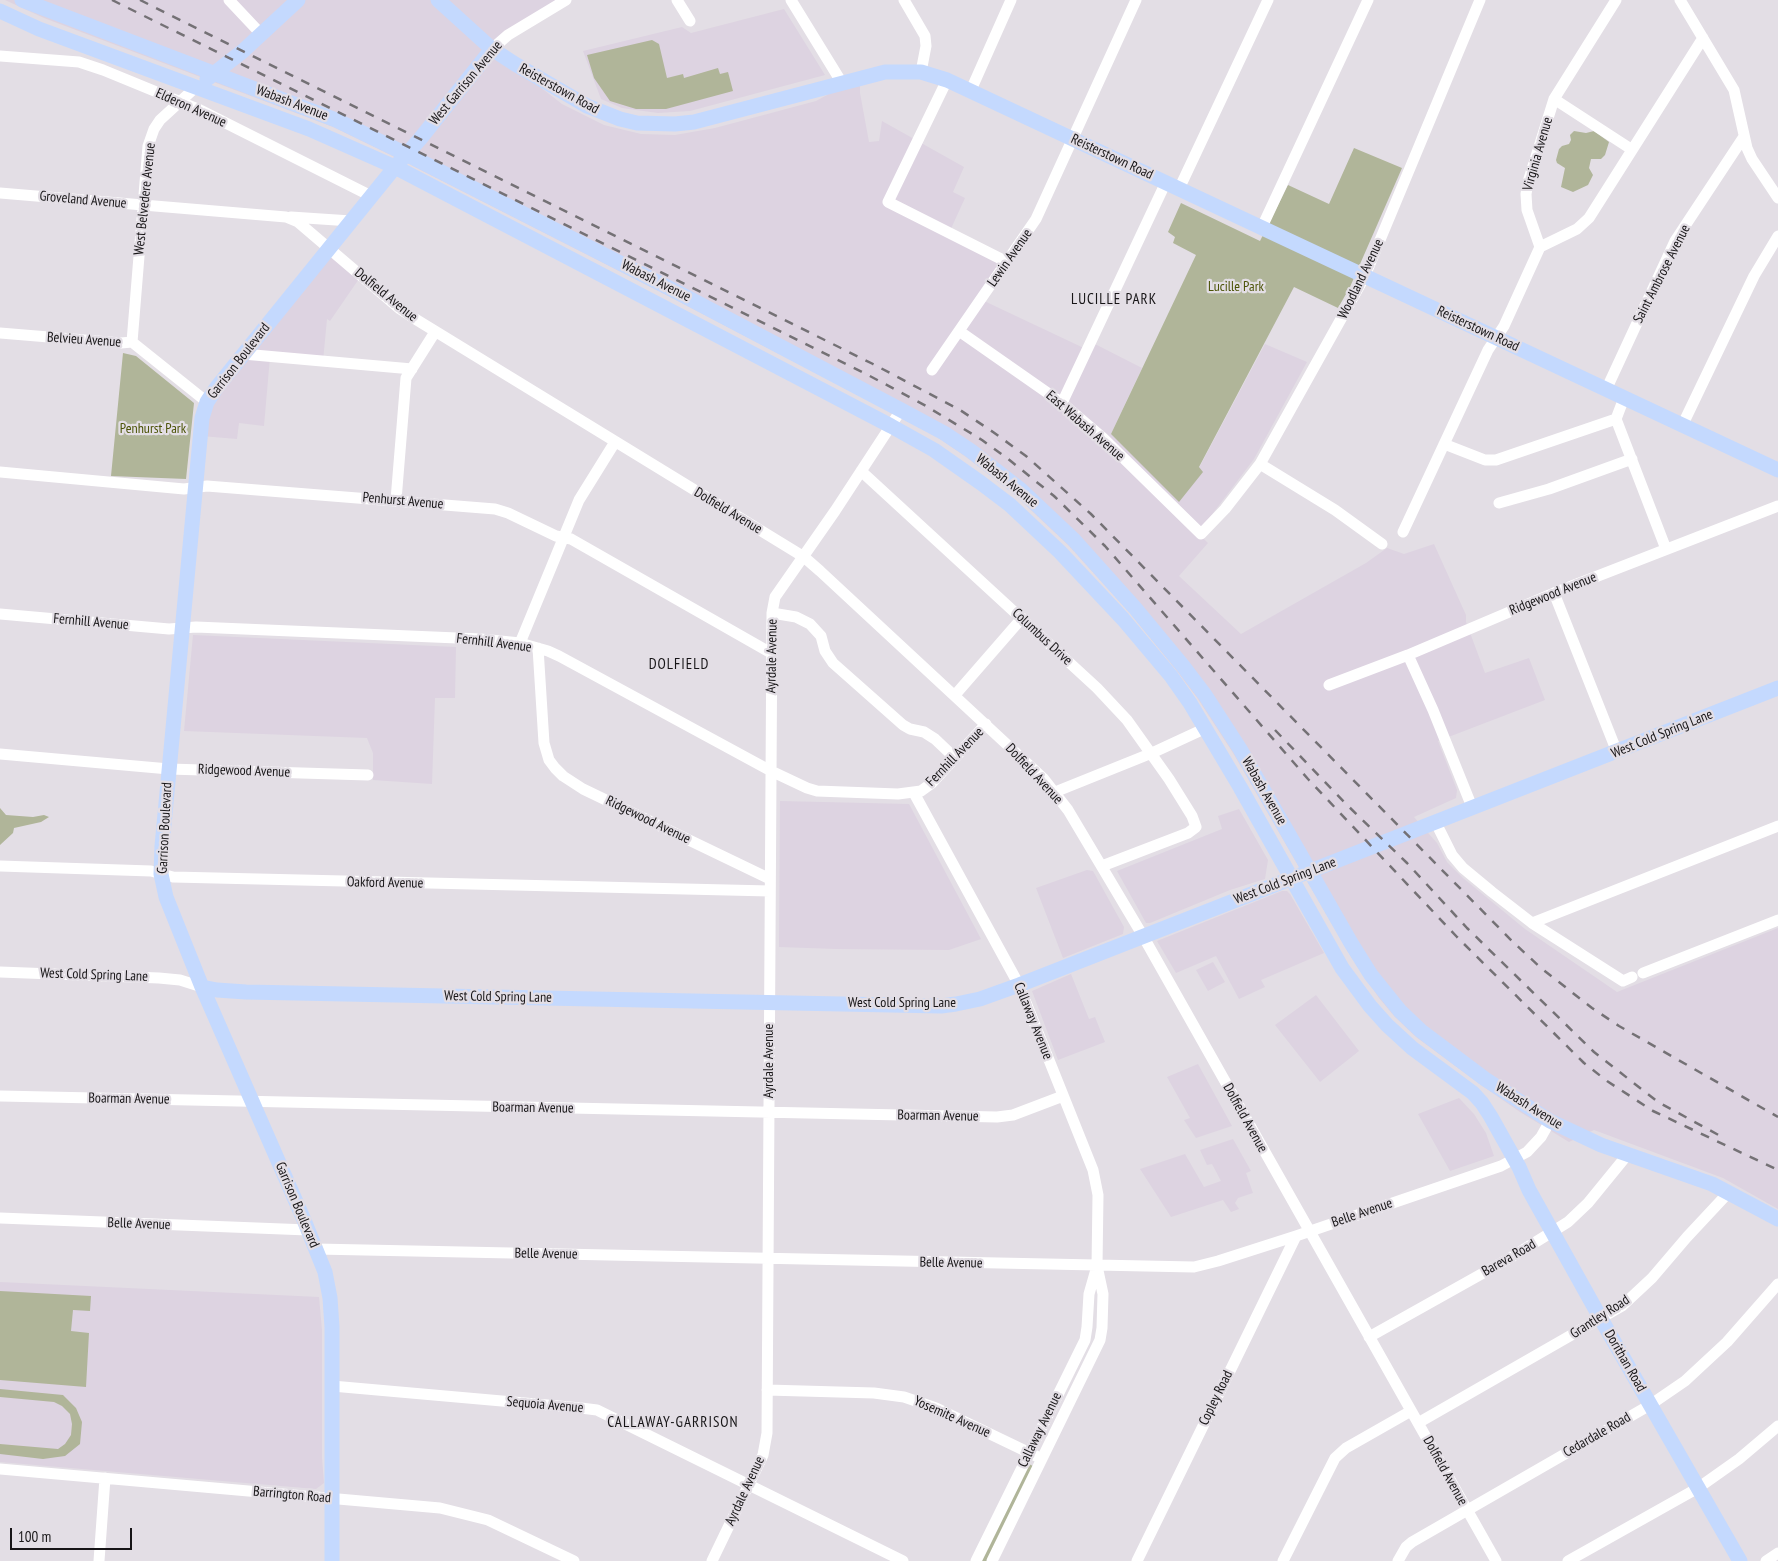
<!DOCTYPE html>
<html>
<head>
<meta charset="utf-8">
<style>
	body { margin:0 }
	#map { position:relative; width:1778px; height:1561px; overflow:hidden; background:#e3dee5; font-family:"PT Sans Narrow",sans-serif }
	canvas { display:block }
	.scale { position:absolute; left:10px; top:1528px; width:122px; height:22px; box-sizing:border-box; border:2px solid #171517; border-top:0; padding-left:6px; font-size:15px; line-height:18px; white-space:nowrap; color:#171517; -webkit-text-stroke:4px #e3dee5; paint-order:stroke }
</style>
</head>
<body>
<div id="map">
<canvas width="1778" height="1561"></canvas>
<div class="scale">100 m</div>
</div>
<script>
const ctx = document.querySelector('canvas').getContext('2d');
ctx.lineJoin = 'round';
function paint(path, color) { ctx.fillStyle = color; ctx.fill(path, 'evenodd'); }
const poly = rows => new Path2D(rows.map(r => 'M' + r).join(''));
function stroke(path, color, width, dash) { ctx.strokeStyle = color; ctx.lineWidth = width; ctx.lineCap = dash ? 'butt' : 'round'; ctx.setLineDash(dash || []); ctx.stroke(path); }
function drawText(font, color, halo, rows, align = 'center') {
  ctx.font = font + ' "PT Sans Narrow",sans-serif'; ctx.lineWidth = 4.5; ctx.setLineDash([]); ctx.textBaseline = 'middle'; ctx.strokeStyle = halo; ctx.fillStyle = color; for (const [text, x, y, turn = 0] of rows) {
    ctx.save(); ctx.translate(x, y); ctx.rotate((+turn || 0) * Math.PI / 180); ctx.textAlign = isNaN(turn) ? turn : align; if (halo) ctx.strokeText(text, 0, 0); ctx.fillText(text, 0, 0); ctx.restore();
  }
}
const built = poly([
	[5,0,563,0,491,49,562,104,604,125,641,134,675,135,715,128,816,101,860,77,860,93,869,142,879,141,882,121,964,167,953,192,965,198,949,233,1007,262,982,300,1088,350,1091,342,1142,368,1111,434,1119,441,1199,468,1265,344,1307,362,1254,459,1198,533,1208,543,1179,576,1241,634,1366,563,1387,548,1404,554,1434,544,1466,615,1466,622,1485,673,1529,658,1545,700,1438,741,1457,790,1456,798,1414,817,1437,843,1447,862,1463,878,1525,929,1617,992,1778,928,1778,1209,1723,1178,1594,1130,1569,1142,1520,1112,1481,1085,1416,1037,1394,1016,1379,998,1351,957,1233,753,1198,699,1177,671,1130,613,1068,545,1016,496,966,457,940,439,898,416,670,297,403,161,333,127,44,18],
	[784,9,825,75,690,111,658,113,636,110,622,108,601,99,583,51,682,27,691,33],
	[331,247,361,276,330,321,327,319,323,361,270,357,264,426,239,423,237,439,201,436,203,413],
	[193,635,456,647,455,698,435,698,432,784,373,780,373,753,367,738,184,731],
	[780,801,909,804,981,939,949,950,836,949,779,947],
	[1239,809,1268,860,1265,879,1230,890,1150,923,1146,923,1117,871,1222,829,1218,816],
	[1087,870,1093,871,1124,927,1123,934,1063,958,1036,888],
	[1282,891,1287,891,1290,894,1324,953,1261,980,1265,987,1239,999,1216,956,1176,973,1157,941],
	[1213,962,1225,982,1208,991,1196,970],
	[1071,974,1089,1019,1095,1017,1105,1042,1058,1060,1032,991],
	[1316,995,1359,1051,1320,1082,1275,1025],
	[1198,1064,1232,1126,1196,1138,1184,1120,1190,1118,1167,1077],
	[1459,1098,1474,1114,1486,1133,1494,1156,1450,1171,1418,1114],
	[1233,1139,1251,1171,1246,1173,1253,1193,1238,1198,1235,1203,1239,1209,1231,1212,1223,1200,1171,1217,1140,1169,1185,1154,1204,1187,1221,1181,1212,1164,1207,1165,1200,1150],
	[0,1282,319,1297,322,1330,322,1458,324,1483,316,1489,0,1462]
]);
const green = poly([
	[652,40,659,44,667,78,683,74,684,78,718,68,720,74,728,72,733,91,666,109,636,109,610,101,594,78,587,55],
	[1574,131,1586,133,1594,131,1609,142,1605,155,1601,159,1591,159,1589,168,1593,175,1588,185,1573,192,1561,187,1565,168,1557,163,1556,160,1559,149,1562,146,1569,144,1571,140,1570,135],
	[1354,148,1402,168,1350,287,1338,308,1294,287,1199,467,1203,472,1179,502,1111,434,1196,255,1173,243,1175,237,1168,232,1181,203,1260,241,1288,185,1329,204],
	[123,353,136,356,194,403,186,479,111,476],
	[0,808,6,815,33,817,44,815,49,817,41,822,14,828,13,833,0,845],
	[0,1291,91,1296,90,1311,73,1310,71,1331,89,1333,86,1387,0,1380],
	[0,1389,63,1395,76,1408,82,1422,80,1444,65,1456,43,1459,0,1454,0,1444,58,1449,65,1444,71,1435,72,1424,70,1414,62,1406,54,1402,0,1397],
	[1027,1463,1033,1466,988,1561,980,1561]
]);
const minor = poly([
	[229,0,261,34],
	[677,0,690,21],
	[791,0,842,83],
	[904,0,925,36,926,46,921,72],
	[1680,0,1734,90,1747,148,1752,159,1778,198],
	[492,49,508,35,566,0],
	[0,56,79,62,103,70,198,109,371,196],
	[947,80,888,202,1007,262],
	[971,90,1011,0],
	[1554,99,1631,149],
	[1179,189,1268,0],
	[0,193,286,217,298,222,400,309,412,317,804,557,820,571,1043,778,1068,810,1143,936,1496,1561],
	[291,217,351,221],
	[1262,227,1368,0],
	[1540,247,1577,229,1589,218,1703,38],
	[959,331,1062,403,1103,438,1201,534,1225,509,1260,464,1365,276,1480,0],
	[0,333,121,343,132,342,207,402],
	[132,342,148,146,154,129,160,120,196,87],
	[243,354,412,369],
	[932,370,1036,219,1136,0],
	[1606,390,1675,241,1743,138],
	[1624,398,1616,419,1666,549],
	[1062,403,1166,182],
	[1682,426,1754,276,1778,236],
	[1444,444,1485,460,1496,460,1616,419],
	[1260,464,1335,510,1382,544],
	[861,471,1097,688,1127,720,1169,779,1192,816,1196,827,1188,833,1102,866],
	[0,472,184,489,207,486,495,509,508,513,556,536,571,539,771,653],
	[396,500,406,378,435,332],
	[1499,503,1549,489,1632,459],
	[1403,532,1488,350,1504,326,1540,247,1527,210,1526,194,1528,182,1554,99,1616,0],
	[1554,593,1617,752],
	[772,613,796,617,810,624,821,636,825,651,833,663,903,725,910,729,924,732,935,739,955,758],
	[0,614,169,629,196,627,481,639,520,643,548,651,559,656,771,771,807,788,817,791,898,794,921,791,932,783,986,724],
	[520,643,579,500,615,442],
	[538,648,544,743,549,760,555,768,563,776,583,789,770,879],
	[1408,655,1433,710,1472,807],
	[1329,685,1408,655,1554,593,1778,506],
	[955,695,1022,618],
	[0,754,169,769,368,775],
	[1055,792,1152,753,1206,728],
	[914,793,1019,985,1093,1170,1098,1195,1097,1266,1103,1294,1102,1328,1100,1340,992,1561],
	[1435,821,1452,855,1463,868,1492,892,1532,923,1623,981,1632,977],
	[0,866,151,871,173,877,770,891],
	[1532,923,1778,826],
	[0,972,159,978,180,980,202,987],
	[1643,973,1778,920],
	[0,1096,997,1117,1013,1115,1063,1096],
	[0,1218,308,1230],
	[316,1249,1194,1267,1218,1261,1296,1236,1501,1166,1527,1152,1541,1137,1550,1121],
	[1369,1337,1510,1258,1568,1222,1588,1203,1628,1154],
	[332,1386,581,1408,597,1410,903,1561],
	[767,1390,874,1393,904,1397,936,1408,1036,1456],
	[1418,1423,1622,1306,1652,1278,1687,1237,1729,1192],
	[0,1469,440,1508,488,1520,574,1561],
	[99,1561,105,1478],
	[712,1561,763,1455,767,1433,772,613,775,597,835,511,901,410],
	[976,1561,1085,1340,1087,1327,1089,1294,1097,1266],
	[1137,1561,1296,1236],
	[1283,1561,1335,1458,1346,1448,1411,1411],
	[1398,1561,1406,1547,1412,1542,1650,1405,1685,1381,1727,1342,1778,1284],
	[1568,1561,1698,1488,1739,1459,1778,1426],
	[1766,1561,1778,1553]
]);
const major = poly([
	[22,0,336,120,406,154,673,290,901,410,944,433,971,451,1021,490,1074,540,1135,608,1183,666,1205,695,1240,749,1351,943,1371,975,1400,1011,1421,1031,1485,1079,1550,1121,1601,1145,1712,1184,1778,1219],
	[438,0,492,49,515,64,587,106,620,119,637,123,675,124,694,122,885,72,921,72,947,80,1778,470],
	[0,11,39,29,309,129,395,167,891,426,934,450,981,483,1010,505,1060,552,1123,619,1171,676,1190,703,1240,787,1342,968,1370,1006,1387,1025,1412,1048,1473,1093,1482,1103,1491,1117,1519,1167,1529,1190,1601,1319,1740,1561],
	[207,79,243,51,298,0],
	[202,987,217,990,246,992,941,1006,956,1004,980,999,1019,985,1778,688],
	[332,1561,332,1327,330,1298,325,1272,304,1220,202,987,166,897,161,874,162,846,202,418,207,402,217,387,395,167,420,139,492,49]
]);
const rail = poly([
	[112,0,868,375,926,406,982,440,1007,458,1054,496,1105,546,1308,779,1457,937,1584,1063,1607,1081,1653,1111,1778,1170],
	[140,0,873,364,960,410,993,432,1026,456,1091,514,1513,942,1541,968,1592,1008,1619,1026,1778,1117],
	[1275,730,1345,803,1407,863,1467,928,1594,1052,1658,1102,1724,1138]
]);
const streetNames = [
	["West Garrison Avenue",466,83,-50],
	["Reisterstown Road",559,89,29],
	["Wabash Avenue",292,103,21],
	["Elderon Avenue",191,108,24],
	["Virginia Avenue",1538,154,-74],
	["Reisterstown Road",1112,157,25],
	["West Belvedere Avenue",145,199,-84],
	["Groveland Avenue",83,200,5],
	["Lewin Avenue",1010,258,-55],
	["Saint Ambrose Avenue",1662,274,-63],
	["Woodland Avenue",1361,279,-64],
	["Wabash Avenue",656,281,27],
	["Dolfield Avenue",386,295,39],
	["Reisterstown Road",1478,329,25],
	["Belvieu Avenue",84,340,4],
	["Garrison Boulevard",239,361,-52],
	["East Wabash Avenue",1085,426,41],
	["Wabash Avenue",1007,481,39],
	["Penhurst Avenue",403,501,5],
	["Dolfield Avenue",728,511,31],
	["Ridgewood Avenue",1553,594,-22],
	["Fernhill Avenue",91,622,5],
	["Columbus Drive",1042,637,43],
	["Fernhill Avenue",494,643,7],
	["Ayrdale Avenue",772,656,-89],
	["West Cold Spring Lane",1662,734,-22],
	["Fernhill Avenue",955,757,-46],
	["Ridgewood Avenue",244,771,2],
	["Dolfield Avenue",1034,774,47],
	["Wabash Avenue",1264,791,60],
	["Ridgewood Avenue",648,820,26],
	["Garrison Boulevard",165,828,-87],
	["West Cold Spring Lane",1285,881,-21],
	["Oakford Avenue",385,883,1],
	["West Cold Spring Lane",94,975,2],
	["West Cold Spring Lane",498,997,1],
	["West Cold Spring Lane",902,1003],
	["Callaway Avenue",1033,1021,68],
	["Ayrdale Avenue",769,1061,-90],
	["Boarman Avenue",129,1099,1],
	["Wabash Avenue",1529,1106,32],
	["Boarman Avenue",533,1108,1],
	["Boarman Avenue",938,1116,1],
	["Dolfield Avenue",1245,1118,61],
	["Garrison Boulevard",297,1205,67],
	["Belle Avenue",1362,1213,-19],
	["Belle Avenue",139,1224,2],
	["Belle Avenue",546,1254,1],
	["Bareva Road",1509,1258,-30],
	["Belle Avenue",951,1263,1],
	["Grantley Road",1600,1317,-33],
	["Dorithan Road",1625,1361,60],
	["Copley Road",1216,1398,-64],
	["Sequoia Avenue",545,1405,5],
	["Yosemite Avenue",952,1417,24],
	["Callaway Avenue",1040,1430,-64],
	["Cedardale Road",1597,1435,-30],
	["Dolfield Avenue",1445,1471,61],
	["Ayrdale Avenue",745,1491,-65],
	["Barrington Road",292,1495,5]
];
const parkNames = [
	["Lucille Park",1236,287],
	["Penhurst Park",153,429]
];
const neighbourhoodNames = [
	["LUCILLE PARK",1114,300],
	["DOLFIELD",679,665],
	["CALLAWAY-GARRISON",673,1423]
];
paint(built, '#ddd3e1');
paint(green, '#b0b599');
stroke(minor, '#fff', 11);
stroke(major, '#c4d9fe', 15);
stroke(rail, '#747175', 2.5, [9, 9]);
drawText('14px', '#171517', '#e3dee5', streetNames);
drawText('14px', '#4b5306', '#e3dee5', parkNames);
ctx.letterSpacing = '1px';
drawText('15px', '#171517', '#e3dee5', neighbourhoodNames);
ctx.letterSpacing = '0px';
</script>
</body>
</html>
